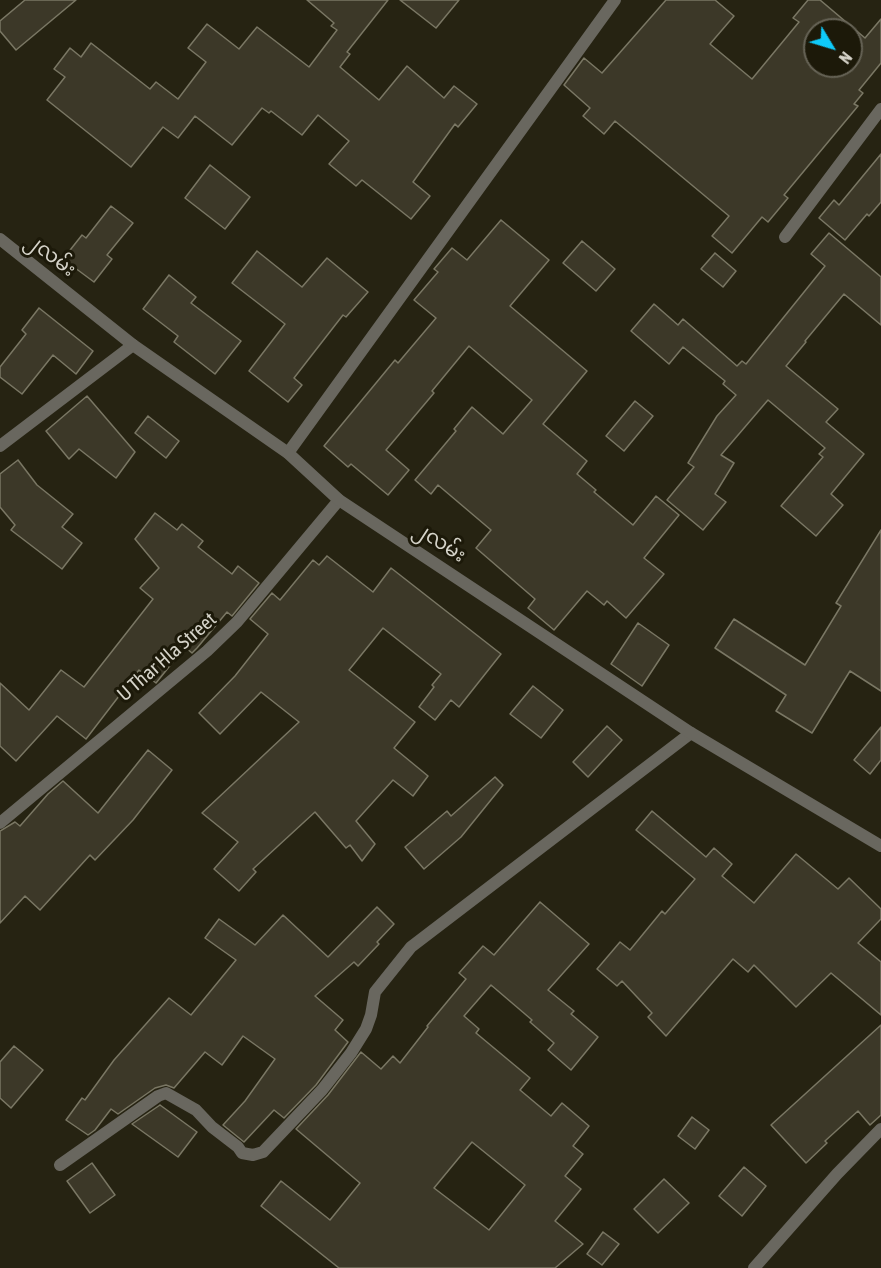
<!DOCTYPE html>
<html>
<head>
<meta charset="utf-8">
<style>
	body { margin:0 }
	#map { position:relative; width:881px; height:1268px; overflow:hidden; background:#262312; font-family:"Asap Condensed",sans-serif }
	canvas { display:block }
	.north { position:absolute; left:803px; top:18px; width:60px; height:60px; box-sizing:border-box; background:#1c1909; border:2px solid #666356; border-radius:50%; rotate:128deg; font-size:16px; font-weight:700; line-height:24px; text-align:center; color:#d5d3c9 }
	.north::after { content:''; display:block; margin:auto; width:21px; height:27px; background:#0fcafa; clip-path:polygon(50% 0,100% 100%,50% 72%,0 100%) }
</style>
</head>
<body>
<div id="map">
<canvas width="881" height="1268"></canvas>
<div class="north">N</div>
</div>
<script>
const ctx = document.querySelector('canvas').getContext('2d');
ctx.lineJoin = 'round';
function paint(path, color) { ctx.fillStyle = color; ctx.fill(path, 'evenodd'); }
const poly = rows => new Path2D(rows.map(r => 'M' + r).join(''));
function stroke(path, color, width, dash) { ctx.strokeStyle = color; ctx.lineWidth = width; ctx.lineCap = dash ? 'butt' : 'round'; ctx.setLineDash(dash || []); ctx.stroke(path); }
function drawText(font, color, halo, rows, align = 'center') {
  ctx.font = font + ' "Asap Condensed","Noto Sans Myanmar",sans-serif'; ctx.lineWidth = 6; ctx.setLineDash([]); ctx.textBaseline = 'middle'; ctx.strokeStyle = halo; ctx.fillStyle = color; for (const [text, x, y, turn = 0] of rows) {
    ctx.save(); ctx.translate(x, y); ctx.rotate((+turn || 0) * Math.PI / 180); ctx.textAlign = isNaN(turn) ? turn : align; if (halo) ctx.strokeText(text, 0, 0); ctx.fillText(text, 0, 0); ctx.restore();
  }
}
const building = poly([
	[25,0,76,0,16,50,0,31,0,21,25,0],
	[307,0,388,0,347,52,350,54,340,67,379,100,407,66,444,98,454,86,477,104,458,127,455,124,413,182,430,196,411,219,362,180,356,186,329,164,349,141,318,115,302,135,271,111,269,113,262,108,232,145,195,116,178,138,163,127,131,167,47,100,65,77,54,69,70,48,81,57,91,43,150,89,156,82,178,99,206,62,188,48,207,24,239,49,257,27,309,67,337,30,331,26,334,23,307,0],
	[400,0,459,0,436,28,400,0],
	[666,0,715,0,734,16,710,44,752,79,799,22,793,18,808,0,820,0,865,38,881,19,881,63,859,90,863,93,854,104,858,106,784,195,788,198,768,222,762,217,732,253,712,236,729,216,615,121,604,134,583,116,590,108,564,85,584,58,602,73,666,0],
	[815,30,851,30,851,66,815,66,815,30],
	[881,154,881,202,869,216,867,214,845,240,819,218,834,200,839,205,881,154],
	[210,165,250,197,225,229,185,198,210,165],
	[111,206,133,223,107,255,112,259,94,282,63,259,82,235,86,238,111,206],
	[501,220,549,260,510,306,587,371,543,424,587,461,577,474,596,490,594,492,633,525,656,496,679,515,644,558,664,574,626,618,607,601,604,605,587,591,554,630,528,608,535,599,476,548,491,530,438,485,431,494,415,480,456,431,454,429,472,407,503,434,532,400,469,346,432,391,434,393,386,450,409,470,388,495,351,464,348,467,324,446,395,360,398,363,436,318,414,300,438,272,434,269,452,248,467,260,501,220],
	[829,233,881,277,881,325,844,294,805,341,806,342,786,366,838,409,826,422,864,454,831,494,843,505,816,536,781,506,823,457,819,454,825,448,768,400,721,455,734,463,715,494,726,502,703,530,667,500,694,467,688,463,717,416,736,395,723,384,725,381,683,347,669,364,631,331,654,304,678,325,683,319,737,366,742,361,746,364,825,266,811,254,829,233],
	[582,241,615,269,596,291,563,263,582,241],
	[257,251,302,287,327,258,368,292,346,317,343,315,294,378,302,385,288,402,249,371,285,324,232,283,257,251],
	[715,253,736,271,723,287,701,269,715,253],
	[169,275,196,297,191,303,241,341,215,374,174,342,178,336,143,309,169,275],
	[39,308,93,351,76,374,53,355,22,394,0,377,0,367,26,334,22,330,39,308],
	[87,396,135,452,116,478,79,449,69,459,46,431,87,396],
	[635,401,653,416,624,451,606,436,635,401],
	[148,416,179,441,166,458,135,433,148,416],
	[18,460,37,485,73,514,62,527,82,543,62,569,11,530,15,525,0,507,0,474,18,460],
	[155,513,177,530,182,524,203,541,198,547,232,574,238,566,259,583,232,616,227,612,197,648,192,653,185,647,156,683,139,670,86,739,57,716,16,761,0,746,0,683,29,710,61,670,84,687,153,599,140,588,159,568,135,539,155,513],
	[881,530,881,691,850,671,812,733,776,711,786,695,715,648,734,619,805,665,841,606,836,603,881,530],
	[327,556,373,592,391,568,501,654,459,707,451,700,435,720,419,707,434,687,432,685,441,674,383,628,349,670,415,722,394,748,428,776,413,796,393,780,356,821,375,844,362,861,350,845,346,848,315,812,253,869,256,872,239,891,214,869,238,842,202,813,299,722,261,692,220,734,199,713,235,676,268,634,250,619,272,593,280,600,313,560,319,565,327,556],
	[638,623,669,645,642,686,611,664,638,623],
	[533,686,563,710,541,738,510,714,533,686],
	[607,726,622,740,588,777,573,762,607,726],
	[881,727,881,760,870,774,854,760,881,727],
	[148,750,172,770,133,820,95,860,90,855,40,910,25,896,0,923,0,831,15,822,20,826,48,794,63,781,98,813,148,750],
	[495,777,503,785,461,837,424,869,405,847,447,811,451,816,495,777],
	[652,811,706,857,714,848,732,864,722,876,754,903,796,854,838,889,849,878,881,909,881,919,858,943,881,962,881,1015,831,973,796,1007,754,965,748,972,733,959,666,1036,648,1017,652,1013,622,981,617,986,597,969,620,942,630,950,662,911,665,914,695,879,636,830,652,811],
	[540,902,589,944,548,990,574,1011,571,1014,598,1037,571,1070,548,1050,554,1043,530,1022,532,1020,491,985,464,1016,479,1029,476,1033,530,1078,520,1090,551,1116,562,1103,589,1126,573,1146,583,1154,565,1176,581,1189,555,1221,583,1244,555,1268,339,1268,261,1206,281,1181,330,1220,360,1183,296,1129,328,1095,361,1052,381,1069,393,1056,400,1063,428,1027,427,1026,466,979,459,973,483,946,494,955,540,902],
	[472,1142,525,1185,489,1230,434,1188,472,1142],
	[377,907,394,924,377,942,379,944,358,966,354,962,315,996,343,1020,335,1030,348,1042,316,1085,284,1118,274,1110,244,1142,223,1125,245,1101,275,1059,243,1036,222,1065,205,1052,174,1088,166,1085,155,1088,118,1114,111,1109,95,1130,88,1135,66,1120,82,1098,85,1100,114,1060,169,998,191,1015,236,960,205,938,219,919,255,945,283,915,328,957,377,907],
	[881,1025,881,1115,870,1125,858,1111,825,1141,827,1143,806,1163,771,1125,881,1025],
	[14,1046,43,1070,11,1108,0,1098,0,1062,14,1046],
	[160,1105,197,1132,178,1157,132,1124,160,1105],
	[692,1117,709,1130,695,1149,678,1136,692,1117],
	[92,1163,115,1195,90,1213,67,1181,92,1163],
	[744,1167,766,1186,742,1216,719,1196,744,1167],
	[664,1179,689,1203,658,1233,634,1209,664,1179],
	[603,1232,619,1244,602,1265,587,1254,603,1232]
]);
const minor = poly([
	[785,237,881,109],
	[0,446,133,345],
	[288,453,615,0],
	[0,823,207,651,237,622,339,500],
	[60,1165,158,1096,166,1093,196,1110,212,1127,238,1147,242,1153,253,1155,263,1152,322,1090,351,1053,366,1029,371,1015,375,992,411,947,691,733],
	[754,1268,837,1174,881,1129]
]);
const tertiary = poly([
	[0,239,133,345,288,453,339,500,691,733,881,846]
]);
const streetNames = [
	["၂လမ်း",51,255,38],
	["၂လမ်း",440,542,33],
	["U Thar Hla Street",167,657,-41]
];
paint(building, '#3c3828');
stroke(building, '#7a7764', 1.5);
stroke(minor, '#69675f', 12);
stroke(tertiary, '#69675f', 12);
drawText('20px', '#d5d3c9', '#1c1909', streetNames);
</script>
</body>
</html>
